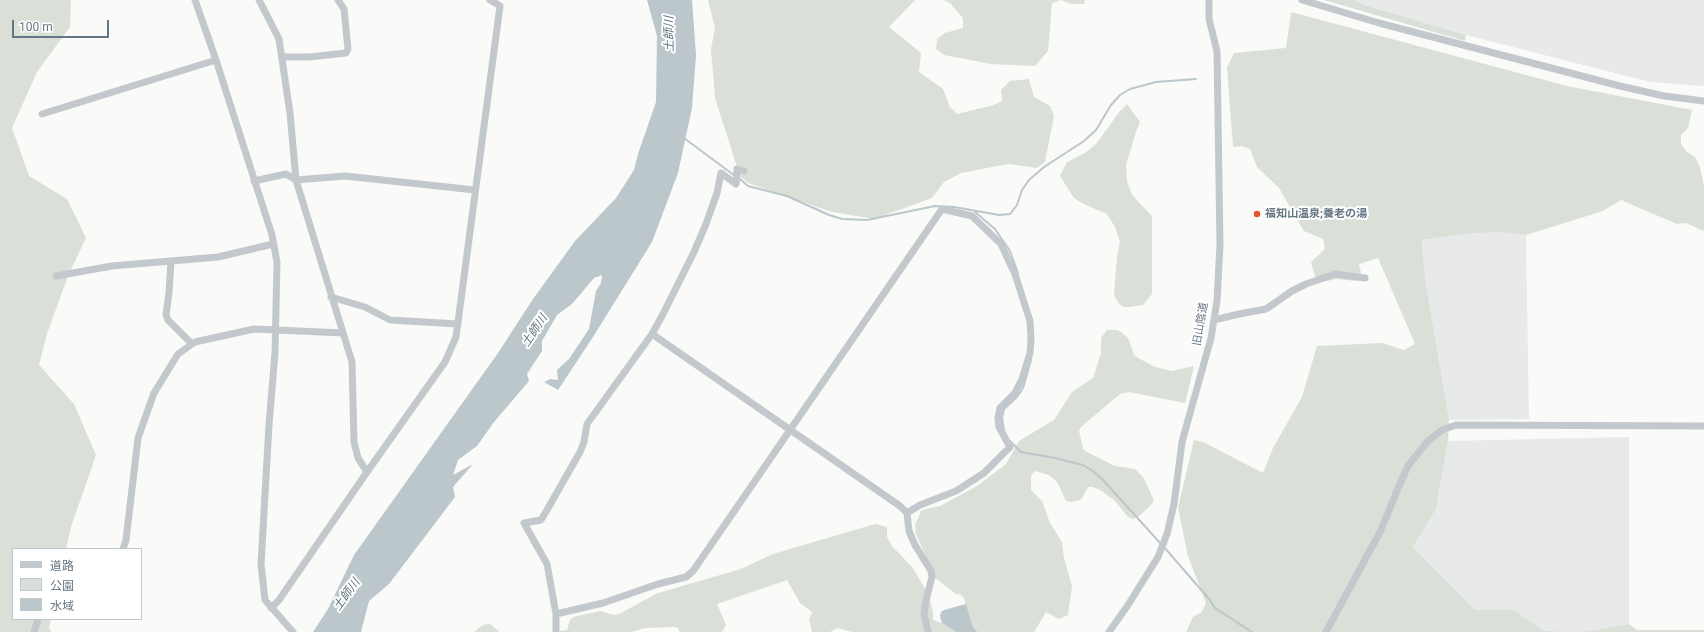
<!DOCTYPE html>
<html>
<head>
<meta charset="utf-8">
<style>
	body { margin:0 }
	#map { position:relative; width:1704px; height:632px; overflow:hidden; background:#fafaf8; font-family:Roboto,"Noto Sans JP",sans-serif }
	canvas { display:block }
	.legend { position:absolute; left:12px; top:548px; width:130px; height:72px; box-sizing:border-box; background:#fff; border:1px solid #c1c8cd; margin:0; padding:5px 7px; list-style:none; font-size:12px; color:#657683 }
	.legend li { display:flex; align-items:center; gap:8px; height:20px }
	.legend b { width:20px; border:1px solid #c1c8cd }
	.scale { position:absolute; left:12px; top:20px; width:97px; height:18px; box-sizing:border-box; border:2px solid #657683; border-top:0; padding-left:5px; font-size:12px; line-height:14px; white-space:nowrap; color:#657683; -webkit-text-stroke:3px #fff; paint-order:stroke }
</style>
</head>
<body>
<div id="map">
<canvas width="1704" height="632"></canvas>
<ul class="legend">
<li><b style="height:5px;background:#c3c8cc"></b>道路</li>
<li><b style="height:11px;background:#dadfd7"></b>公園</li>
<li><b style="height:11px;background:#bbc7cb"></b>水域</li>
</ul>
<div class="scale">100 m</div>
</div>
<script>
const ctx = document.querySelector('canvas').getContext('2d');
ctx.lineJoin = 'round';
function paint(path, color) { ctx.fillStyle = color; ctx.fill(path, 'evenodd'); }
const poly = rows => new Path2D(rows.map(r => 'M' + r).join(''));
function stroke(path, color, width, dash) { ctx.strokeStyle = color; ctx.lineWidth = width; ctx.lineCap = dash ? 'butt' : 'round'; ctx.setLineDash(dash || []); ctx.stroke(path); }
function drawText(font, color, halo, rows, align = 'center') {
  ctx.font = font + ' Roboto,"Noto Sans JP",sans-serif'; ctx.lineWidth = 4; ctx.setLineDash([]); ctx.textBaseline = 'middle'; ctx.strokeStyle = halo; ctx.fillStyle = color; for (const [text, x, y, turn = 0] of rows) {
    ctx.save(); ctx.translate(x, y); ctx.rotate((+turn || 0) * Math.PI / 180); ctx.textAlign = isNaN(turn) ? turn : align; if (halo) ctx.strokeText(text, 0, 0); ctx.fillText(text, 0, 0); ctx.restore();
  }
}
const built = poly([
	[1355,0,1704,0,1704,86,1650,82,1466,35,1361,4],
	[1500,232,1526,235,1529,419,1449,420,1425,278,1422,240,1464,234],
	[1629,437,1629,624,1583,632,1544,631,1514,610,1475,610,1413,547,1436,509,1448,441]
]);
const green = poly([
	[0,0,71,0,70,27,37,72,12,128,29,176,67,199,86,238,68,276,47,334,39,365,74,404,96,455,71,527,66,549,13,549,13,619,51,619,49,627,51,632,0,632],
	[708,0,915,0,889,27,921,53,919,72,943,89,950,107,957,114,994,105,1002,101,1001,90,1010,81,1029,79,1034,97,1050,106,1054,116,1045,162,1037,168,1008,164,961,173,944,182,932,198,874,219,832,212,748,183,740,176,715,98,711,49,715,28],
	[944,0,1085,0,1084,4,1071,4,1061,0,1052,3,1048,51,1035,66,991,64,944,55,936,49,937,39,945,33,963,28,963,18,950,3],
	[1324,0,1355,0,1361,4,1466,35,1465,41],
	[1291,12,1567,86,1692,110,1688,128,1681,135,1681,144,1687,152,1695,157,1700,167,1704,187,1704,231,1686,223,1677,224,1621,200,1603,211,1526,235,1500,232,1464,234,1422,240,1425,278,1449,420,1448,441,1436,509,1413,547,1475,610,1514,610,1544,631,1583,632,1629,624,1637,630,1704,630,1704,632,1186,632,1193,617,1202,612,1206,603,1188,556,1178,508,1194,440,1203,442,1263,473,1273,448,1302,397,1317,346,1382,343,1404,350,1415,344,1378,258,1359,264,1361,273,1356,281,1337,279,1317,283,1311,262,1325,249,1323,239,1304,231,1279,188,1257,167,1250,149,1242,146,1233,147,1227,67,1234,53,1286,48],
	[1127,104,1140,122,1136,132,1126,165,1127,181,1132,195,1152,216,1152,294,1143,305,1129,307,1124,307,1119,304,1114,295,1117,257,1120,242,1115,227,1107,214,1084,204,1074,198,1060,176,1067,162,1085,153,1096,144,1120,111],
	[1107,330,1117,330,1121,332,1128,338,1134,355,1138,358,1155,367,1172,371,1194,366,1185,403,1129,392,1120,394,1081,427,1079,431,1083,449,1087,452,1115,466,1135,469,1143,477,1154,500,1152,504,1138,517,1133,519,1128,517,1115,501,1102,491,1093,487,1088,487,1081,500,1071,502,1066,501,1057,482,1049,475,1035,471,1031,476,1031,490,1042,501,1050,523,1062,542,1064,558,1072,586,1068,615,1059,619,1046,612,1034,632,978,632,973,627,964,598,961,595,956,594,935,578,916,534,915,525,921,511,926,509,940,506,977,486,1006,464,1019,441,1054,420,1072,392,1093,378,1101,353,1101,338],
	[875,524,887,527,887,537,892,546,912,567,928,593,933,612,933,620,945,624,956,632,852,632,838,628,830,632,812,632,809,620,812,612,800,603,787,580,717,604,726,625,722,632,680,632,678,628,674,627,645,628,631,632,551,632,567,630,570,620,574,617,600,611,614,615,619,614,658,593,741,569,773,554],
	[488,624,492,625,499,632,474,632,483,625]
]);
const water = poly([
	[647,0,692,0,696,55,692,108,678,173,652,242,593,337,558,390,544,382,550,379,558,380,557,370,569,359,589,329,596,291,601,283,602,275,594,278,572,304,557,315,542,341,542,351,527,374,529,381,494,422,477,446,458,460,453,475,473,464,453,487,455,497,389,584,369,601,361,632,313,632,328,609,354,555,498,353,533,299,575,241,616,198,634,170,638,154,656,102,657,36],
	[966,604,973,627,978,632,956,632,942,623,940,616,941,612,944,610]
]);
const stream = poly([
	[684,138,735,176],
	[739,178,748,186,787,196,829,215,842,219,867,220,935,206,954,207,999,215,1010,214,1017,205,1022,190,1029,180,1044,167,1084,141,1096,130,1111,105,1120,95,1130,89,1156,82,1196,79],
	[975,212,995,229,1010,251,1018,273],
	[1004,430,1002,418,1004,409,1017,397,1023,388,1031,360],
	[1010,441,1021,452,1055,458,1083,465,1093,471,1103,480,1161,544],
	[1164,547,1209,599,1215,608,1252,632]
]);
const minor = poly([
	[195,0,216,60,272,235,277,262,275,353,269,425,261,564,265,600,293,632],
	[259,0,279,39,290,113,296,180,352,362,354,442,358,458,367,472],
	[1302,0,1379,23,1620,86,1664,96,1704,101],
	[283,57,309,57,346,53,348,49,344,9,338,0],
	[42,114,216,60],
	[254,181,286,174,296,180,345,176,475,190],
	[171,261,169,293,166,315,168,320,192,344],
	[56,276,112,266,218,257,273,244],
	[331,297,365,307,390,320,458,324],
	[1214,320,1239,314,1266,309,1292,291,1306,284,1335,274,1365,278],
	[652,334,900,506,907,513,909,531,915,545,931,571,932,577,926,600,924,614,928,632],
	[123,549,126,540,138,438,154,393,178,354,195,342,254,329,343,333],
	[271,608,279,600,367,472,445,362,456,337,500,6,490,0],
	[556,614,603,603,658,584,686,577,693,571,942,209,972,216,1001,244,1015,274,1030,321,1031,338,1030,353,1022,379,1015,393,1000,408,998,418,999,427,1010,447,984,473,956,491,920,505,907,513],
	[34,632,38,619],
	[556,632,556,614,547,564,524,523,541,520,547,510,580,452,584,442,587,424,652,334,662,316,694,252,706,224,717,193,721,173,736,184,737,169,744,171],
	[1109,632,1128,605,1158,557,1167,534,1174,504,1182,442,1211,338,1217,301,1220,245,1217,51,1209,19,1209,0],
	[1326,632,1381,530,1399,486,1408,466,1427,442,1442,430,1456,425,1704,426]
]);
const markers = [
	[1257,214,4,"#e4572e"]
];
const poiNames = [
	["福知山温泉;養老の湯",1265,214]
];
const streetNames = [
	["旧山陰道",1201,324,-80]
];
const waterNames = [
	["土師川",670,34,-91],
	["土師川",535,331,-56],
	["土師川",347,595,-54]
];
paint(built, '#e8e9e9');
paint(green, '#dadfd7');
paint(water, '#bbc7cb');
stroke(stream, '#bbc7cb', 2);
stroke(minor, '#c3c8cc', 7);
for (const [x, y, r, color] of markers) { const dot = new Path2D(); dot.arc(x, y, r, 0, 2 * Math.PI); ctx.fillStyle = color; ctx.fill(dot); stroke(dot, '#fff', 1.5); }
drawText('bold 11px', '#657683', '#fff', poiNames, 'left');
drawText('11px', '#657683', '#fff', streetNames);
drawText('italic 12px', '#60757c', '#fff', waterNames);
</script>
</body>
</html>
